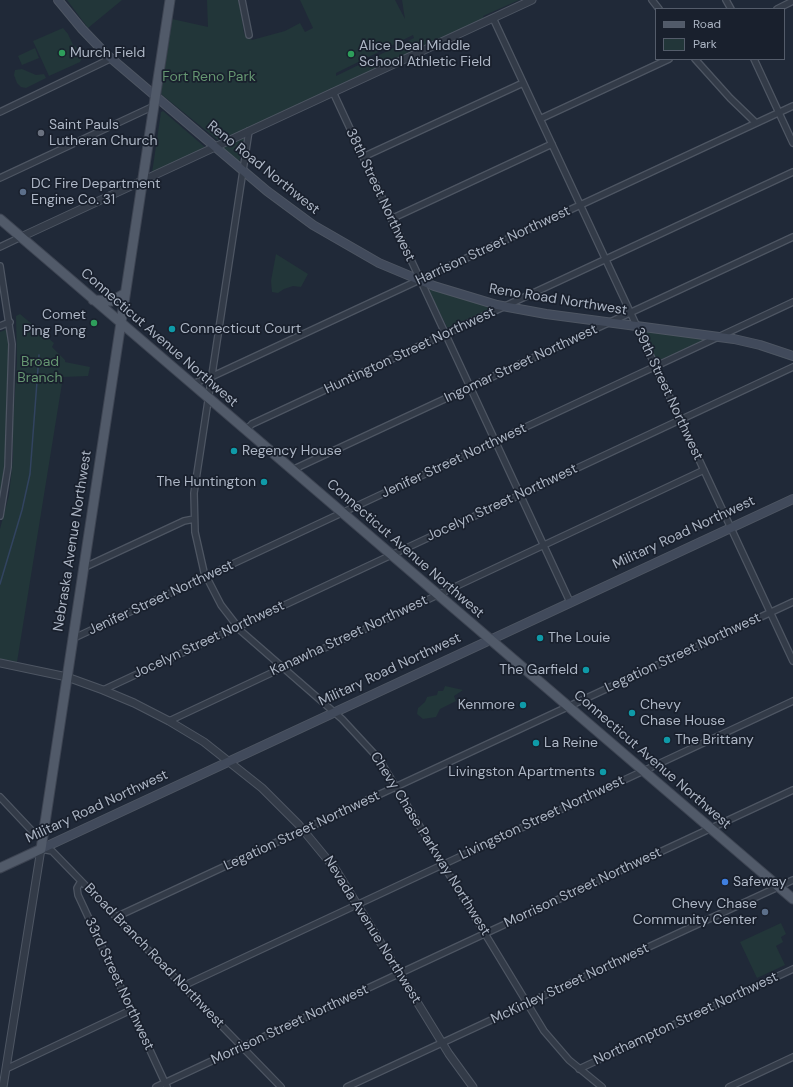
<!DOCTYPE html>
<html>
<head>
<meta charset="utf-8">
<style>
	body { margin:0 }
	#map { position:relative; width:793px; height:1087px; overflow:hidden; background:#202938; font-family:"DM Sans",sans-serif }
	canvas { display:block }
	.legend { position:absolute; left:655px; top:8px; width:130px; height:52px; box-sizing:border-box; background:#19202d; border:1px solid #545c6a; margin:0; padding:5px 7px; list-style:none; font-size:12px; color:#adb6c5 }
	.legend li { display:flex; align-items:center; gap:8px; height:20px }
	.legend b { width:20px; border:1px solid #545c6a }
</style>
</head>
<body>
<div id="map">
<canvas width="793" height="1087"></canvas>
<ul class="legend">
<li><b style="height:5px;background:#515a69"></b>Road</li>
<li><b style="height:11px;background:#223639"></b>Park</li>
</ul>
</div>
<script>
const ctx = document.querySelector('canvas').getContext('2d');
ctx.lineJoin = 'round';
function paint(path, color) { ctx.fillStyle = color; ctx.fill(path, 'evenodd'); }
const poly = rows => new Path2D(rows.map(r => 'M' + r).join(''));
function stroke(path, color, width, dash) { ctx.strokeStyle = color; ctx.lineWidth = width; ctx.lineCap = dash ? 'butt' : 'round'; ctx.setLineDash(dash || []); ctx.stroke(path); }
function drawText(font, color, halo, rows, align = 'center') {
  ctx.font = font + ' "DM Sans",sans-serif'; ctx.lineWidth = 3.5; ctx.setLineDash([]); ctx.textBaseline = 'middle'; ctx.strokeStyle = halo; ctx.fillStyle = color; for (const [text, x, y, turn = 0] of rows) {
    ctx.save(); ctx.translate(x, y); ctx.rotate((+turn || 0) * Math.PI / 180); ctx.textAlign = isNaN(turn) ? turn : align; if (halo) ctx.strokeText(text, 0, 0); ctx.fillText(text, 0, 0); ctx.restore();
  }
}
const green = poly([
	[67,0,122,0,88,28],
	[207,0,239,0,244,34,252,40,285,31,300,23,305,32,313,28,300,0,395,0,405,19,402,0,519,0,483,16,484,19,220,142,161,94,172,19,208,27],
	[413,35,414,38,336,76,336,73],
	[63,28,68,34,73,45,87,54,83,56,80,62,49,76,33,41],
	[35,48,39,58,22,65,18,56],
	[22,69,36,75,44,74,46,78,26,88,21,87,17,83,14,75,15,70],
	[163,111,206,148,152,173,161,112],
	[242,139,244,139,239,162,223,148],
	[276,254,308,274,301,287,293,286,284,289,278,293,272,292,271,281],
	[430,289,489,306,490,309,448,329,429,291],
	[20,314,54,343,52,347,65,360,65,362,90,367,88,376,63,377,17,662,0,659,0,529,9,495,13,458,13,422,17,362,16,316],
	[10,328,7,439,0,506,0,332],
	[644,330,702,338,702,341,658,361,656,360,643,333],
	[445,686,463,690,454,696,456,701,440,709,436,717,423,719,417,714,418,708,425,702,427,697,437,695,438,691,443,691],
	[781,923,786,934,781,937,783,942,776,946,785,965,757,978,740,942]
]);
const stream = poly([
	[0,584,22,510,30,474,39,355]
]);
const minor = poly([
	[242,0,249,35],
	[652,0,659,9],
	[726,0,731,9],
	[777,9,793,1],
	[493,18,793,661],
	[695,59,730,98,756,123],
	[754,59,793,143],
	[333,92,570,602],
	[0,112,112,58],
	[540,119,669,59],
	[249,131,194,493,195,532,204,572,221,605,241,631,342,719,379,759,544,1031,569,1060,602,1087],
	[363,157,523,83],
	[0,178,154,106],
	[391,219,552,144],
	[0,247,21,237],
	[0,266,12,344,8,467,0,516],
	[0,326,10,322],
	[192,384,211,377,793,106],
	[246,430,252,424,793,172],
	[292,470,793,237],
	[83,568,184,521,194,519],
	[72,639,793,302],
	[103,690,793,367],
	[169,721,704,470],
	[0,797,33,832,42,838],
	[41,849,52,851,281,1087],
	[81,881,77,888,78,895,167,1087],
	[116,917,793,602],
	[183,986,793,701],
	[6,1069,131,1010],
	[579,1069,793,969],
	[156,1087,793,790],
	[347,1087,793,880],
	[729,1087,793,1057]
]);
const tertiary = poly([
	[21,237,532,0],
	[0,663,67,677,103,690,134,703,169,721,204,742,262,788,299,825,336,870,449,1054,473,1087],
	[3,1087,41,849]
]);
const secondary = poly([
	[58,0,82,29,106,54,267,191,313,225,379,263,434,286,497,305,546,314,734,339,760,345,793,356],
	[41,849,793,499]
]);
const primary = poly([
	[0,219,793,899],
	[93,300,112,301,124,294],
	[0,868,41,849,170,0]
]);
const markers = [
	[62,53,4,"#2e9e5b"],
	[351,54,4,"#2e9e5b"],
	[41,133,4,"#6b7280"],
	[23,192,4,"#5c6f8a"],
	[94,323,4,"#2e9e5b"],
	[172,329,4,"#0f9aa8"],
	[234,451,4,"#0f9aa8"],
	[264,482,4,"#0f9aa8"],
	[540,638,4,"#0f9aa8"],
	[586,670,4,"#0f9aa8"],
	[523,705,4,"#0f9aa8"],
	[632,713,4,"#0f9aa8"],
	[667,740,4,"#0f9aa8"],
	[536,743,4,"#0f9aa8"],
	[603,772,4,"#0f9aa8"],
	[725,882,4,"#3f7fe0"],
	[765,912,4,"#5c6f8a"]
];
const poiNames = [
	["Alice Deal Middle",359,46],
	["School Athletic Field",359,62],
	["Murch Field",70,53],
	["Saint Pauls",49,125],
	["Lutheran Church",49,141],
	["DC Fire Department",31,184],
	["Engine Co. 31",31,200],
	["Comet",86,315,"right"],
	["Ping Pong",86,331,"right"],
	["Connecticut Court",180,329],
	["Regency House",242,451],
	["The Huntington",256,482,"right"],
	["The Louie",548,638],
	["The Garfield",578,670,"right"],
	["Kenmore",515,705,"right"],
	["Chevy",640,705],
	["Chase House",640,721],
	["The Brittany",675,740],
	["La Reine",544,743],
	["Livingston Apartments",595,772,"right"],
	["Safeway",733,882],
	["Chevy Chase",757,904,"right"],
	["Community Center",757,920,"right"]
];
const parkNames = [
	["Fort Reno Park",209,77],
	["Broad",40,362],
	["Branch",40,378]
];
const streetNames = [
	["Reno Road Northwest",263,168,39],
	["38th Street Northwest",380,195,65],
	["Harrison Street Northwest",493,246,-25],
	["Reno Road Northwest",558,300,9],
	["Connecticut Avenue Northwest",159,338,41],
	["Huntington Street Northwest",410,351,-25],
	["Ingomar Street Northwest",521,364,-25],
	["39th Street Northwest",668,394,65],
	["Jenifer Street Northwest",454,461,-25],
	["Jocelyn Street Northwest",502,503,-25],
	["Military Road Northwest",684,533,-25],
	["Nebraska Avenue Northwest",73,541,-81],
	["Connecticut Avenue Northwest",405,549,41],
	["Jenifer Street Northwest",161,598,-25],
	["Kanawha Street Northwest",349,636,-25],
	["Jocelyn Street Northwest",209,640,-25],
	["Legation Street Northwest",683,653,-25],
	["Military Road Northwest",390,670,-25],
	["Connecticut Avenue Northwest",652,760,41],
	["Military Road Northwest",97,807,-25],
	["Livingston Street Northwest",542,818,-25],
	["Legation Street Northwest",302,831,-25],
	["Chevy Chase Parkway Northwest",430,844,58],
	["Morrison Street Northwest",583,888,-25],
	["Nevada Avenue Northwest",372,930,58],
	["Broad Branch Road Northwest",154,956,46],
	["33rd Street Northwest",119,984,65],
	["McKinley Street Northwest",570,984,-25],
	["Northampton Street Northwest",686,1019,-25],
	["Morrison Street Northwest",290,1025,-25]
];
paint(green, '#223639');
stroke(stream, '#324460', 1.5);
stroke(minor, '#4e5663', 8);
stroke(tertiary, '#4e5663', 9);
stroke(secondary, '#4e5663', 10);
stroke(primary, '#3d4452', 11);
stroke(minor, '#333b48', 5.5);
stroke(tertiary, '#333b48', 7);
stroke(secondary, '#414a5b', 8);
stroke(primary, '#515a69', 9);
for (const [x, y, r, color] of markers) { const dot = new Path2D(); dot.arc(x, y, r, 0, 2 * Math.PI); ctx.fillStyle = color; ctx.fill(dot); stroke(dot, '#19202d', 1.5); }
drawText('14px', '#adb6c5', '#19202d', poiNames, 'left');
drawText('14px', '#659671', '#19202d', parkNames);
drawText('14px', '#adb6c5', '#19202d', streetNames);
</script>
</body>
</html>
